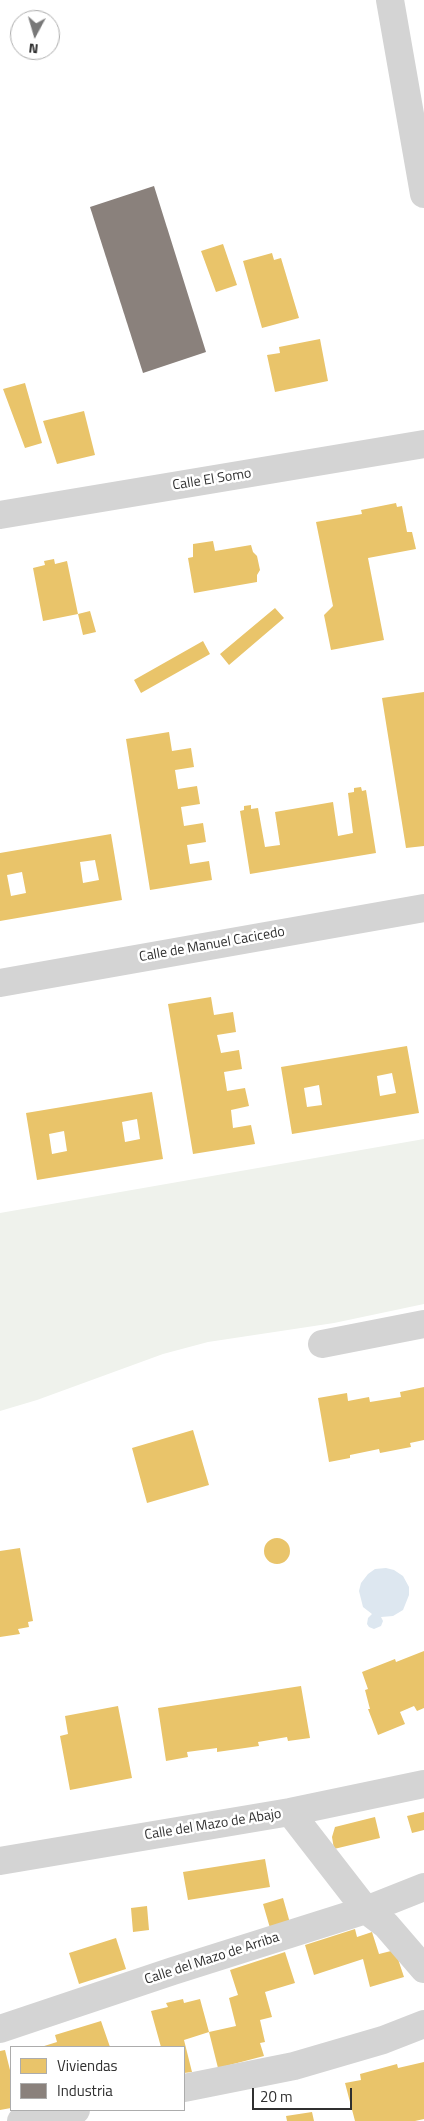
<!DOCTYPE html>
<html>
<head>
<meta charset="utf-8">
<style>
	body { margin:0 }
	#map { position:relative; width:424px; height:2121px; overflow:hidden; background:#fff; font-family:"Titillium Web",sans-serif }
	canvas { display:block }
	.legend { position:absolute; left:10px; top:2046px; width:175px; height:65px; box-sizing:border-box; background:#fff; border:1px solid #acacac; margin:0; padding:6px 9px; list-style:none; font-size:15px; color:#303030 }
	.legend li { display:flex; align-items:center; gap:10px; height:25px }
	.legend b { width:25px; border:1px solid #acacac }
	.north { position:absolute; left:10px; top:10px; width:50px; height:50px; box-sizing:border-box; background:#fff; border:1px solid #acacac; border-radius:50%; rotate:186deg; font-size:14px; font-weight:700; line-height:20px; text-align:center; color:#303030 }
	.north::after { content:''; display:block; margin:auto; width:18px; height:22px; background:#787878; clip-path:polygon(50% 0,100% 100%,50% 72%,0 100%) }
	.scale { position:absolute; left:252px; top:2088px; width:100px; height:22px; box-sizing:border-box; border:2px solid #303030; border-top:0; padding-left:6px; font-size:15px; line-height:18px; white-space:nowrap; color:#303030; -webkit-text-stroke:4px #fff; paint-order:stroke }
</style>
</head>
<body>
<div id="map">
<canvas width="424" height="2121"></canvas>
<ul class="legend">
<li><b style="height:14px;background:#e9c46a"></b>Viviendas</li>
<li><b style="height:14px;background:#8a817c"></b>Industria</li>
</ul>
<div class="north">N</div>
<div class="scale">20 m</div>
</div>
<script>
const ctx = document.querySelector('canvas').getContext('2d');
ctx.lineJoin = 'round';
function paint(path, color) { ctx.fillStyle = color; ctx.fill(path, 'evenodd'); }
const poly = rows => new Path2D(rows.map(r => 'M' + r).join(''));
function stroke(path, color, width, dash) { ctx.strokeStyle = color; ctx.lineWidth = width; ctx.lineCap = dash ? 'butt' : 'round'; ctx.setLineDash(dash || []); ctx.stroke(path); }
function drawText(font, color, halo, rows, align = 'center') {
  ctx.font = font + ' "Titillium Web",sans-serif'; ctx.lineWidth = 5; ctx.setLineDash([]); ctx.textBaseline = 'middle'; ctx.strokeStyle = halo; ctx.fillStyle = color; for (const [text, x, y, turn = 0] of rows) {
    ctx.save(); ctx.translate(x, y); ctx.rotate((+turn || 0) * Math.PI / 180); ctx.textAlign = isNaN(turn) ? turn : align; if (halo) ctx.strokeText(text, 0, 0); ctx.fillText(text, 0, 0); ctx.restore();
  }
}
const green = poly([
	[424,1139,424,1304,334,1323,208,1342,163,1354,37,1400,0,1411,0,1213]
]);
const water = poly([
	[386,1568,394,1570,403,1576,409,1587,409,1595,403,1610,393,1616,381,1617,383,1621,381,1626,374,1629,369,1627,367,1624,368,1618,372,1614,363,1607,359,1591,361,1583,368,1574,375,1569]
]);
const homes = poly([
	[223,244,237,285,216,292,201,251],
	[272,253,274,260,281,258,299,318,262,328,243,261],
	[320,339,328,381,275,392,267,355,280,353,279,347],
	[25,383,42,443,25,448,3,389],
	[84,411,95,455,57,464,43,421],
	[396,503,397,507,402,506,407,532,412,532,416,549,368,558,384,640,331,650,324,615,333,606,316,522,362,514,361,510],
	[213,541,215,551,251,545,253,552,257,556,260,570,257,575,257,582,194,593,188,558,193,557,193,544],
	[54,559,55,564,67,561,78,614,43,621,33,568,45,565,44,561],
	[275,608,284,618,229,665,220,654],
	[90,611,96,632,83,635,78,614],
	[203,641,210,654,141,693,134,680],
	[424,692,424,846,406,848,382,698],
	[169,732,172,751,191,748,194,767,175,770,178,789,197,786,200,804,181,807,184,826,203,823,206,842,187,845,190,864,209,861,212,880,150,890,126,739],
	[361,787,362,791,366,790,376,853,250,874,240,811,244,810,244,806,251,805,251,809,258,808,265,847,280,845,275,812,333,802,338,836,353,833,348,793,354,792,354,788],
	[111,834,122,900,0,921,0,853],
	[95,860,99,880,83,883,80,862],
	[22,872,26,893,11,896,7,875],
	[211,997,214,1015,233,1012,236,1032,217,1035,221,1053,239,1050,242,1069,224,1072,227,1091,245,1088,249,1106,231,1110,233,1128,251,1125,255,1144,193,1154,168,1004],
	[407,1046,419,1113,292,1134,281,1067],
	[392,1073,396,1093,380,1096,377,1076],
	[319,1085,322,1105,307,1107,304,1088],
	[152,1092,163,1159,37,1180,26,1113],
	[137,1119,140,1139,125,1142,122,1122],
	[64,1131,67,1151,52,1154,49,1134],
	[424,1387,424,1440,410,1443,411,1447,380,1453,379,1449,350,1455,350,1458,329,1462,318,1398,347,1393,348,1401,369,1397,370,1402,401,1397,400,1392],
	[193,1430,209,1485,147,1503,132,1448],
	'264 1551a13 13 0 1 1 26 0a13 13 0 1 1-26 0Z',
	[20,1548,33,1621,28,1622,29,1627,18,1629,20,1634,0,1637,0,1551],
	[424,1651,424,1708,417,1711,414,1706,400,1712,405,1724,378,1735,368,1709,370,1709,365,1690,368,1689,362,1672,395,1659,396,1662],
	[301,1686,310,1738,288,1741,287,1737,258,1742,259,1746,217,1752,217,1748,187,1752,188,1757,166,1761,158,1708],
	[118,1706,132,1778,70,1790,60,1736,68,1734,65,1716],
	[424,1812,424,1830,412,1833,407,1816],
	[375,1817,380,1838,334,1849,332,1837,335,1827],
	[265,1859,270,1887,188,1900,183,1872],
	[283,1898,290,1923,270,1928,263,1904],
	[147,1906,149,1930,133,1932,131,1908],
	[355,1929,357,1937,372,1932,379,1954,395,1950,404,1977,370,1987,363,1959,314,1975,305,1945],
	[116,1938,126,1969,79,1984,69,1953],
	[285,1952,295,1983,265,1992,272,2017,260,2020,265,2042,260,2043,264,2056,218,2068,209,2032,184,2040,192,2072,184,2073,184,2047,161,2047,151,2011,168,2007,166,2003,183,1999,184,2003,200,1999,209,2032,236,2026,229,1998,238,1995,230,1970],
	[101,2021,110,2047,41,2047,57,2042,55,2035],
	[5,2050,11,2074,11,2108,0,2110,0,2051],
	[424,2062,424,2119,415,2121,355,2121,345,2083,361,2080,360,2074,397,2064,398,2068],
	[312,2112,314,2121,287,2121,286,2116]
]);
const industry = poly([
	[154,186,206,352,143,373,90,207]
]);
const street = poly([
	[390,0,424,194],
	[0,515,424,444],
	[0,983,424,908],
	[322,1344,424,1324],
	[290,1812,366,1910,386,1925,424,1969],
	[0,1861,290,1812,424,1784],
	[0,2029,173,1971,366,1910,424,1887],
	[184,2088,294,2066,383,2040,424,2024],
	[21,2121,76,2110]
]);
const streetNames = [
	["Calle El Somo",212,480,-9],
	["Calle de Manuel Cacicedo",212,945,-10],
	["Calle del Mazo de Abajo",213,1825,-9],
	["Calle del Mazo de Arriba",212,1959,-18]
];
paint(green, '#eff2ec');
paint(water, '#dde7f0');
paint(homes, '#e9c46a');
paint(industry, '#8a817c');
stroke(street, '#d4d4d4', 28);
drawText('14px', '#303030', '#fff', streetNames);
</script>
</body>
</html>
